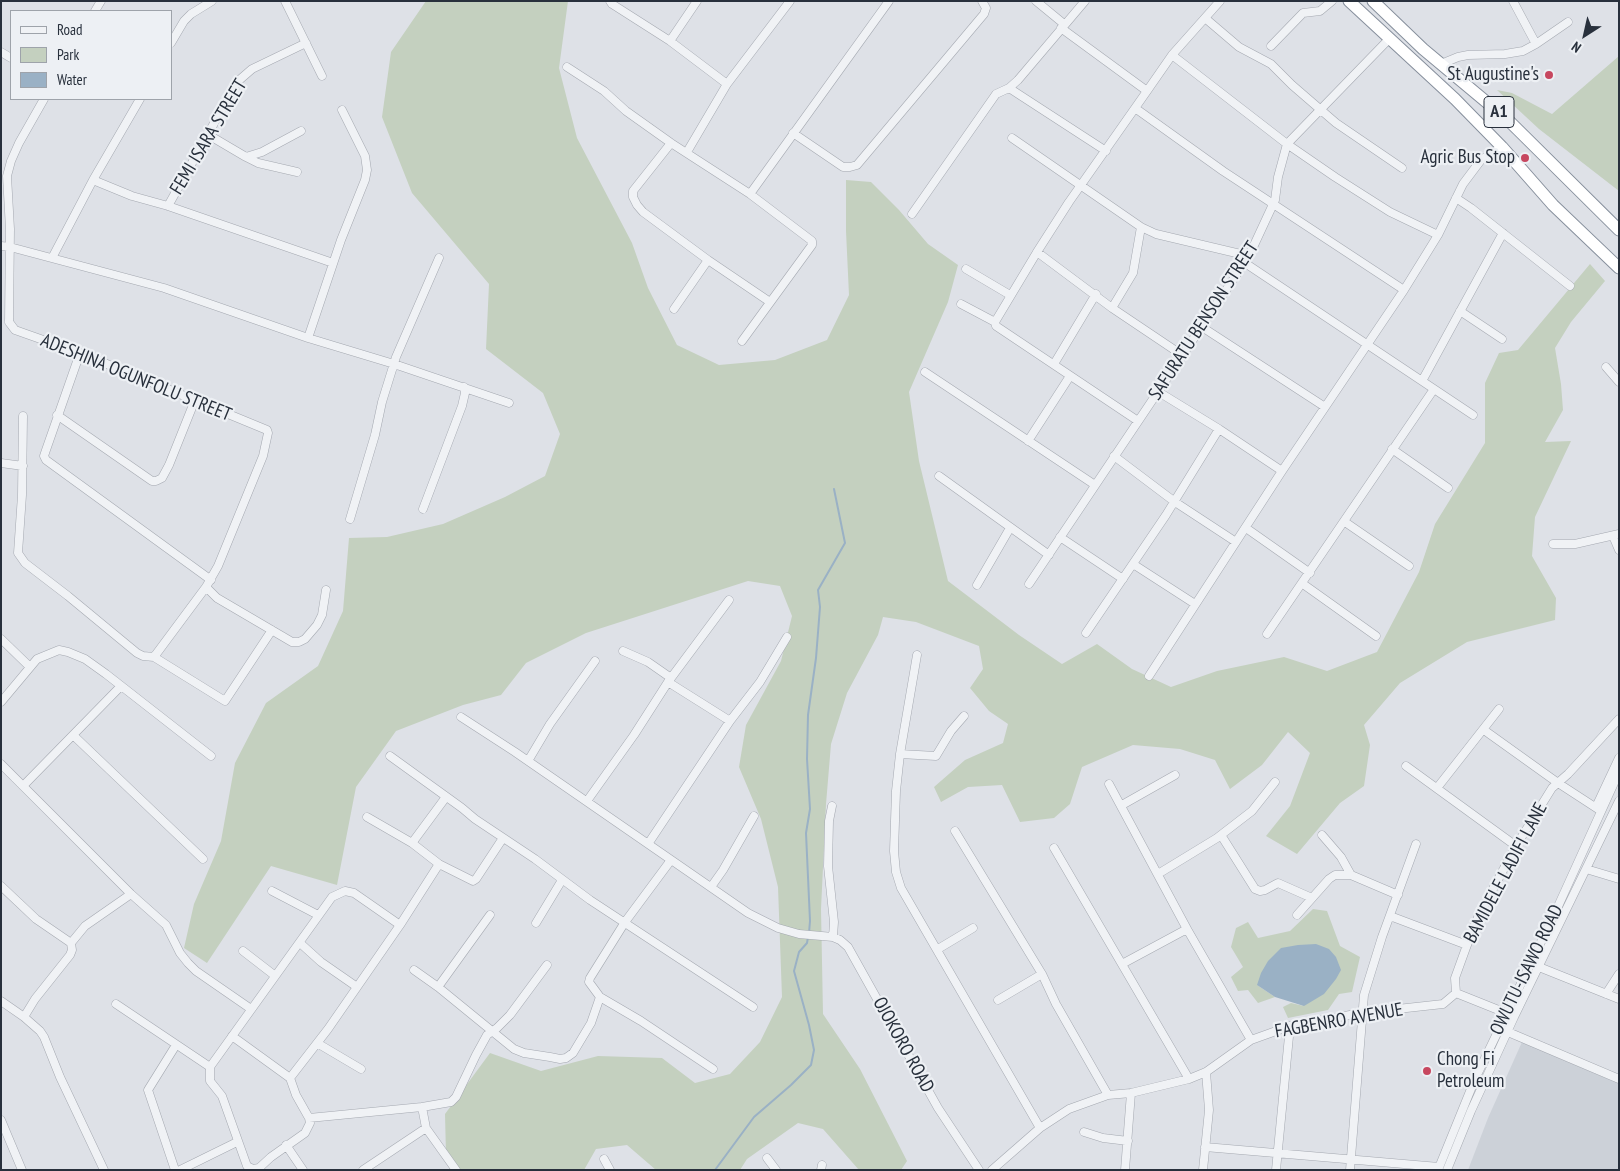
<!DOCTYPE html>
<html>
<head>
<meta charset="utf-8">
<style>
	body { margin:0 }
	#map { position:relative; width:1620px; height:1171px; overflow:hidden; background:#dee1e7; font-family:"PT Sans Narrow",sans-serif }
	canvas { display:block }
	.frame { position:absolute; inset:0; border:2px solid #28303c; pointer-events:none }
	.legend { position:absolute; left:10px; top:10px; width:162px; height:90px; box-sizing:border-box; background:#edf0f4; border:1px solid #9ea3aa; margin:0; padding:6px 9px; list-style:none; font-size:15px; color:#28303c }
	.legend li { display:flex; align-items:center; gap:10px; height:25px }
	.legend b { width:25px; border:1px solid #9ea3aa }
	.north { position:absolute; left:1560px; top:10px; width:50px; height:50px; -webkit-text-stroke:4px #edf0f4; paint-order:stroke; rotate:215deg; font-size:14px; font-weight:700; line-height:20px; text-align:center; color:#28303c }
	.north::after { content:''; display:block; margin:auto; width:18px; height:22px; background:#28303c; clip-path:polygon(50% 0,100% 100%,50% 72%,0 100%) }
</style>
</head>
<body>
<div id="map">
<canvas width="1620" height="1171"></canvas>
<div class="frame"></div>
<ul class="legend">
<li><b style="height:6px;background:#f0f2f5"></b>Road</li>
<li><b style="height:14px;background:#c4d0bf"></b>Park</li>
<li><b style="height:14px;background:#9ab1c5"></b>Water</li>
</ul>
<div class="north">N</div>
</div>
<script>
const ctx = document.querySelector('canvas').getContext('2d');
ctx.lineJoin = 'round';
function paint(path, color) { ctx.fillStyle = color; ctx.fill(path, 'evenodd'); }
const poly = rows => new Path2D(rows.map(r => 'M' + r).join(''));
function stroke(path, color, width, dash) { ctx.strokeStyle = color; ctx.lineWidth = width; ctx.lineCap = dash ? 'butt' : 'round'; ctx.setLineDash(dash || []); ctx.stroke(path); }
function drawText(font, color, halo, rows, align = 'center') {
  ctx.font = font + ' "PT Sans Narrow",sans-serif'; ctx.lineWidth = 4.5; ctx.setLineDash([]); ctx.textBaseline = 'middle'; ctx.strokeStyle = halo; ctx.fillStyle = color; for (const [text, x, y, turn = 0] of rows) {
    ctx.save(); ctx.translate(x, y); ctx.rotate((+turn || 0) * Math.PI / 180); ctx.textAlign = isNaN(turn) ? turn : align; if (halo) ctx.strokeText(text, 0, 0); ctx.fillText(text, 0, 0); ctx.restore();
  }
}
const built = poly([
	[1522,1042,1619,1084,1619,1170,1468,1170,1488,1118]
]);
const green = poly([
	[426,1,568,1,559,68,577,138,632,243,648,288,677,345,719,365,775,360,827,340,849,295,846,231,846,180,871,182,899,210,928,244,958,265,948,302,909,392,919,461,948,581,1019,635,1062,664,1097,644,1132,669,1171,687,1217,671,1284,657,1327,671,1377,652,1419,572,1435,524,1485,443,1485,383,1499,353,1518,350,1590,264,1605,281,1571,322,1555,348,1561,384,1563,410,1545,442,1571,441,1535,517,1532,556,1556,598,1555,620,1467,642,1400,683,1364,725,1370,745,1364,786,1340,803,1297,854,1266,836,1290,806,1310,753,1288,732,1262,765,1230,789,1215,760,1180,749,1133,745,1082,767,1070,804,1054,818,1020,822,1002,785,968,787,941,802,934,787,965,760,1003,743,1008,724,989,711,970,688,983,669,979,646,916,622,883,617,878,635,847,693,831,744,826,804,821,909,823,1014,860,1069,907,1161,901,1170,859,1170,823,1129,798,1123,747,1159,740,1170,656,1170,627,1145,596,1149,584,1170,450,1170,446,1155,445,1114,490,1053,541,1071,598,1056,662,1058,695,1083,730,1074,760,1042,782,997,778,887,761,819,739,767,746,725,781,661,792,616,780,586,748,581,586,633,526,663,501,695,463,705,396,731,356,787,337,885,271,866,207,963,184,948,194,904,221,841,235,763,266,703,318,666,343,611,349,538,387,537,443,524,505,497,545,476,560,434,543,393,486,349,489,284,412,193,382,117,391,52],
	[1619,56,1619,191,1539,129,1497,90,1512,93,1552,114],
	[1313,909,1327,911,1340,946,1360,957,1352,992,1339,994,1328,1010,1288,1018,1283,1007,1291,1003,1304,1006,1257,985,1275,997,1258,1003,1248,990,1238,991,1231,977,1243,967,1231,947,1236,928,1248,922,1258,938,1290,931]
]);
const water = poly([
	[1316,944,1329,949,1336,957,1341,970,1336,979,1324,994,1304,1006,1275,997,1257,985,1261,973,1268,961,1281,948,1298,945]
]);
const stream = poly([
	[809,933,810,921,806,833,810,809,807,759,808,715,816,658,820,607,818,590,845,543,834,489],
	[715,1170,754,1117,791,1085,811,1065,814,1050,809,1025,794,971,799,952,807,943,808,937]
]);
const minor = poly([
	[285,1,322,76],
	[610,1,612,4,670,41,727,84],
	[1036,1,1064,24],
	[1513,1,1536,44],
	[95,11,101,1],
	[1205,18,1239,47,1271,64,1292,85,1336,123,1402,168],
	[1061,28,1147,91],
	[670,41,697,1],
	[171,43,184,21,191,14,212,1],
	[1271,46,1303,13,1320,11,1332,1],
	[1,52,11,58],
	[1172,55,1287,144,1335,177,1390,212,1438,235],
	[1441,64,1458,57,1468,55,1505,54,1523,51,1536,44,1568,22],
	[567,67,604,91,626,111,671,143,750,194,812,241,812,245,742,341],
	[1009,88,1106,151],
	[1135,108,1223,171,1404,290],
	[793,133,843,167,850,167,857,165,984,14,986,8,982,1],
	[207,134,246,157,258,163,297,172],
	[1012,138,1141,227,1156,234,1249,256],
	[671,143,633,191,633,197,637,205,643,212,708,260,770,302],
	[687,152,727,84,790,1],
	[246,157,262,152,301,131],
	[93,180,132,196,168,206,333,263],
	[750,194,889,1],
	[1456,198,1471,208,1570,286],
	[168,206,237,82,252,69,306,43],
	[912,214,996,94,1009,88,1018,80,1085,1],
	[1,246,10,247,164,288,308,338,394,364,509,403],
	[1037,252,1112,308,1182,355],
	[52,258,93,180,140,99],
	[1245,263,1473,415],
	[966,269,1010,295],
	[961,304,995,322,996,326,1138,421],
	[1112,308,1133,273,1141,227],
	[674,309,708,260],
	[1460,311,1502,339],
	[9,322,15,330,80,353,267,430,268,433,263,456,218,566,206,587,154,657],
	[9,322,10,229,7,176,11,161,19,143,44,99],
	[995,322,1037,252,1069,202,1147,91,1172,55,1220,1],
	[1202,327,1325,407],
	[308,338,341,240,365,180,367,170,365,156,342,110],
	[80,353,46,450,44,456,46,460,211,580],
	[1054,364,1096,294],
	[1606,367,1619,382],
	[925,372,1095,485],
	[1422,381,1503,233],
	[1157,391,1219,429,1282,471],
	[57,415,152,481,156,481,162,478,169,465,195,400],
	[23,416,22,495,18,553,25,563,68,596,137,653,143,656,154,657,225,701,272,630],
	[1028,441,1070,376],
	[1392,449,1448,488],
	[1114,456,1175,502,1236,542],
	[1,463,23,466],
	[939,476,1049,555],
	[423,509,462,406,465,393,464,387],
	[350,519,375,435,382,402,396,357,439,258],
	[1345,522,1409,566],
	[1246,528,1310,573],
	[1613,536,1619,550],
	[1060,537,1123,579],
	[1553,544,1575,544,1619,534],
	[1133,564,1195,604],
	[1029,584,1249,256,1275,200,1278,177,1287,144,1390,38],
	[1303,584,1376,636],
	[977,585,1010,528],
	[206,587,217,598,246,615,292,642,299,642,305,639,317,625,322,615,326,590],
	[1086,633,1166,515,1219,429],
	[1267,634,1434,389],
	[1,639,30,667],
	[623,651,648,662,671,678],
	[917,655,900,754,896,791,894,851,896,872,901,888,1040,1128],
	[1149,676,1282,471,1404,290,1438,235,1463,184,1481,160,1502,147],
	[668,682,729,600],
	[1,702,37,659,59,650,68,652,85,659,106,674,211,756],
	[461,717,515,752,748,913,778,928,799,934,833,937,840,940,848,947,938,1108,979,1170],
	[1484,730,1558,783,1601,811],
	[73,735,203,859],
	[900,754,936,756,951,731,964,716],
	[390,756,462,808,475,819,535,859,590,900,753,1007],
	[528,761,550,724,595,661],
	[1,764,131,894,166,925,180,953,188,963,196,971,251,1009],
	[1406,766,1516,846],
	[1109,784,1187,929,1251,1040],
	[23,786,121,686],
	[1437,788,1499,709],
	[587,801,634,735,668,682,730,721],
	[1122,805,1175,775],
	[832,806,829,821,828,866,834,922,833,937],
	[1596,807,1619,758],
	[367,817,412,843,439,864,473,881,476,879,503,838],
	[955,831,1042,974,1056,1004,1108,1095],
	[1221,835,1255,889,1260,891,1265,890,1278,883,1312,898],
	[1322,835,1341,857,1351,875],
	[412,843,446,797],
	[648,844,730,721,760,682,787,637],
	[1054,848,1189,1079],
	[671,860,625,922,590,978,589,982,600,997,641,1021,713,1069],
	[1586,869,1619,879],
	[1158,874,1217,838,1252,811,1275,782],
	[1,886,36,919,71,943,72,950,70,955,35,999,24,1017],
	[711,887,723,870,754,816],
	[272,891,318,915],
	[1297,915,1329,879,1335,875,1351,875,1398,895],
	[1390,916,1467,945],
	[536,923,562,880],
	[71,943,85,926,131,894],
	[300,943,321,962,357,987],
	[938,949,973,928],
	[243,951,274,975],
	[1122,964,1187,929],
	[1539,967,1619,999],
	[414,970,438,987,514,1049,524,1053,550,1057,560,1059,566,1058,573,1053,591,1023,600,997],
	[438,987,490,915],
	[1456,993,1455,978,1467,945,1479,915,1516,846,1552,788,1568,774,1619,719],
	[1606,994,1619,974],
	[998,1000,1042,974],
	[1,1001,24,1017,40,1031,44,1037,60,1077,104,1170],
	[116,1004,210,1067,210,1081,222,1096,247,1166,253,1169,259,1168,271,1157,305,1133,310,1123,309,1118,296,1095,290,1078,328,1029,400,925,439,864],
	[1508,1032,1619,1079],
	[232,1036,290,1078],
	[317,1043,361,1069],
	[210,1067,332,897,345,891,354,893,400,925],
	[422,1107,426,1128,456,1170],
	[309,1118,422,1107,451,1102,456,1097,476,1055,487,1035,497,1028,510,1015,547,965],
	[1,1120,22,1170],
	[1084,1132,1103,1138,1128,1141],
	[286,1145,303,1170],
	[1205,1147,1439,1167],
	[767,1158,776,1170],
	[604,1159,610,1170],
	[175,1170,148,1090,176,1045],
	[180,1170,237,1142],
	[363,1170,426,1128],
	[821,1170,822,1165],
	[992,1170,1040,1128,1069,1109,1108,1095,1131,1093,1189,1079,1206,1072,1251,1040,1290,1026,1361,1013,1443,1004,1456,993,1506,1013],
	[1125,1170,1131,1093],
	[1203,1170,1209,1110,1206,1072],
	[1276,1170,1290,1026],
	[1350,1170,1364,995,1382,937,1416,844],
	[1438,1170,1475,1079,1555,913,1619,772],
	[1447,1170,1471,1111,1514,1017,1619,801]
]);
const highway = poly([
	[1349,1,1455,99,1502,147,1553,205,1619,268],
	[1373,1,1423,49,1508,120,1619,230]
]);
const markers = [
	[1549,75,5,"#c7475f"],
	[1525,158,5,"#c7475f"],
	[1427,1071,5,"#c7475f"]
];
const shields = [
	[1499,112,30]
];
const shieldNames = [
	["A1",1499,112]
];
const poiNames = [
	["St Augustine's",1539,75],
	["Agric Bus Stop",1515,158],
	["Chong Fi",1437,1060,"left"],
	["Petroleum",1437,1082,"left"]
];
const streetNames = [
	["FEMI ISARA STREET",209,137,-59],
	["SAFURATU BENSON STREET",1204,321,-57],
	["ADESHINA OGUNFOLU STREET",136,378,22],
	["BAMIDELE LADIFI LANE",1506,873,-62],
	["OWUTU-ISAWO ROAD",1527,970,-64],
	["FAGBENRO AVENUE",1339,1021,-10],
	["OJOKORO ROAD",903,1045,61]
];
paint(built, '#ccd1d8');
paint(green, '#c4d0bf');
paint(water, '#9ab1c5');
stroke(stream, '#9ab1c5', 2);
stroke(minor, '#a4a8b0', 9);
stroke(highway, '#868f9c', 13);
stroke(minor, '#f0f2f5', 8);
stroke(highway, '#fff', 11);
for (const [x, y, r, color] of markers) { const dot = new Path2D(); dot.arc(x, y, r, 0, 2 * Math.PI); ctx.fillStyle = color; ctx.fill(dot); stroke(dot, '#edf0f4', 2); }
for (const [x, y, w] of shields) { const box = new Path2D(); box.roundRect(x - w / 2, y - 15.5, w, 31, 4); ctx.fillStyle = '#edf0f4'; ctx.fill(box); stroke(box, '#28303c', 1); }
drawText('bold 18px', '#28303c', null, shieldNames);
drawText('19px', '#28303c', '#edf0f4', poiNames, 'right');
drawText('19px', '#28303c', '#edf0f4', streetNames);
</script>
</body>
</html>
